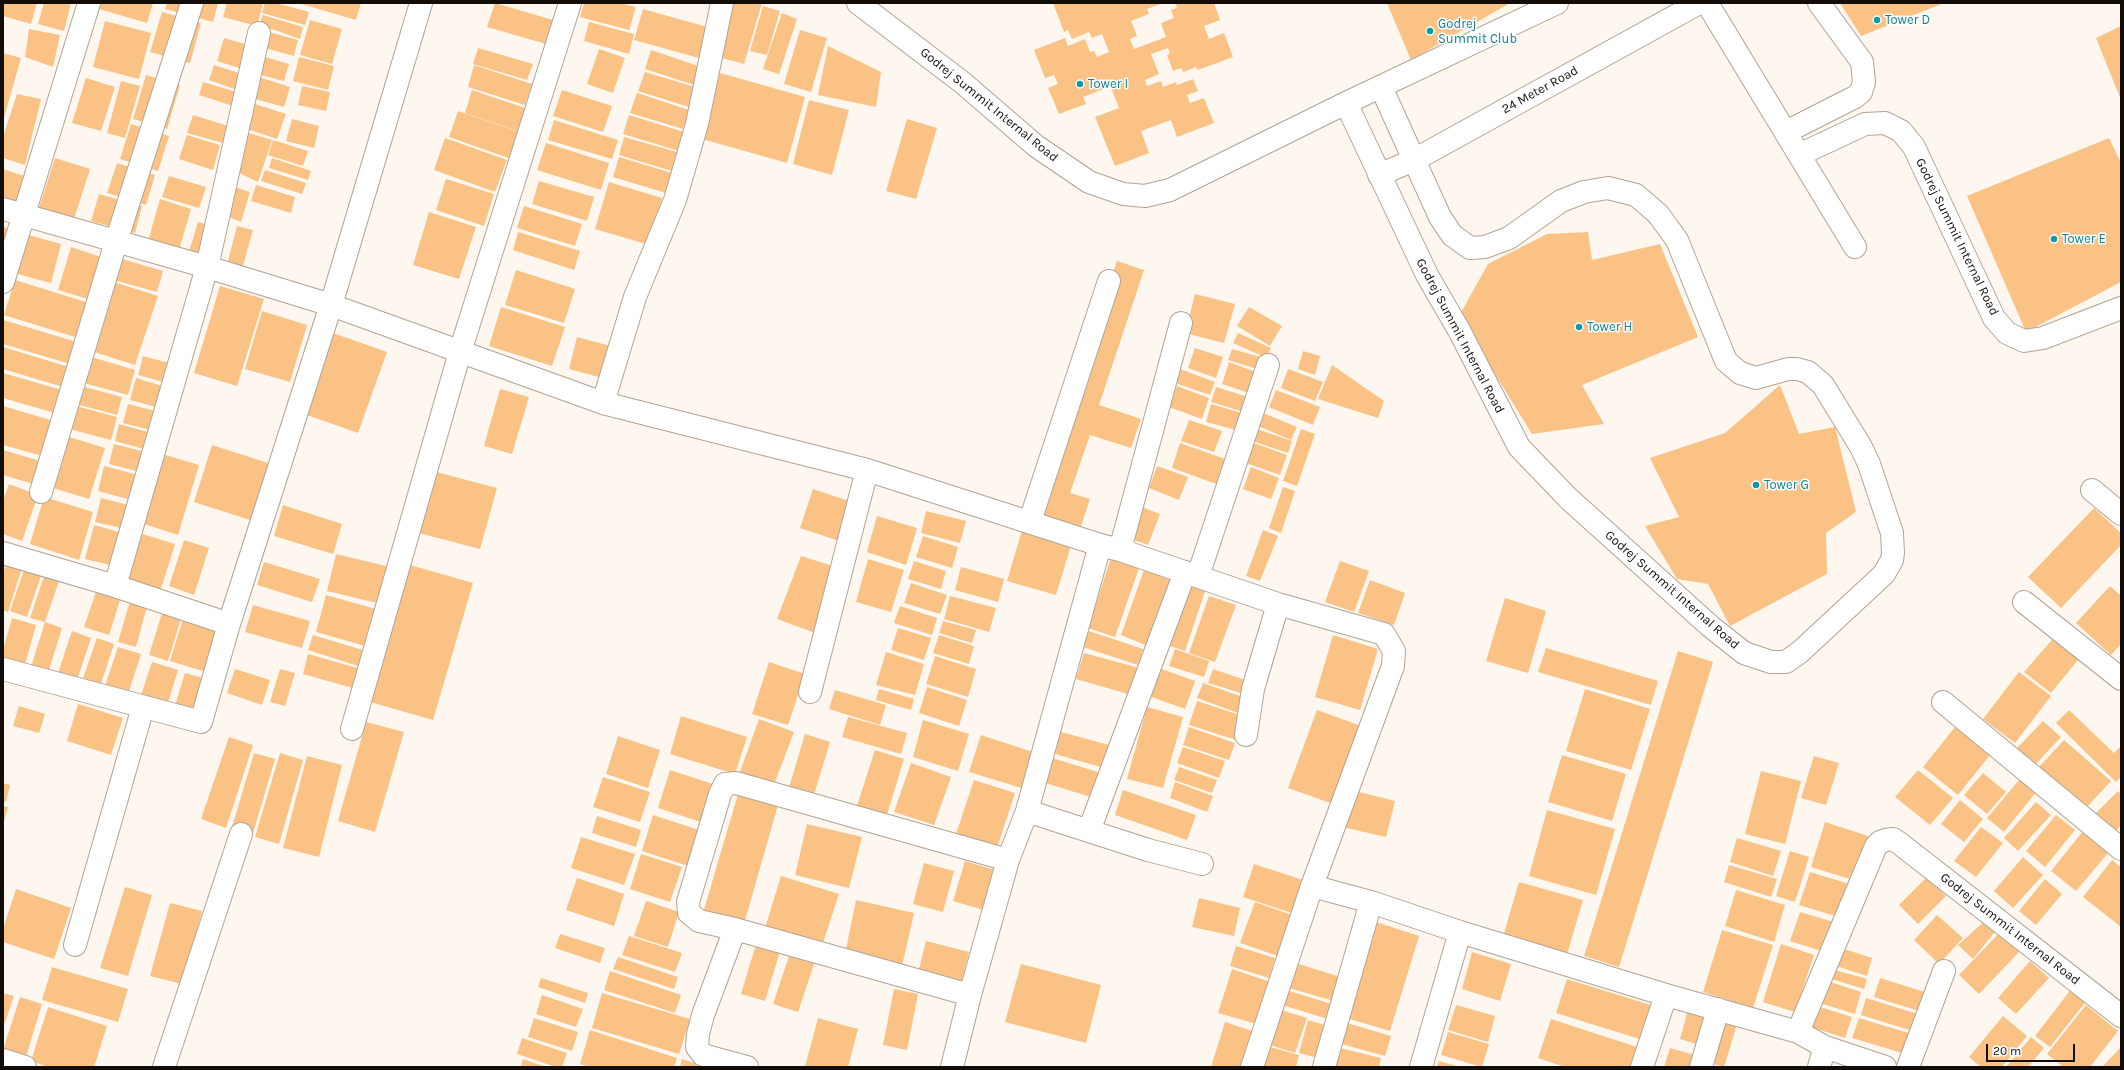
<!DOCTYPE html>
<html>
<head>
<meta charset="utf-8">
<style>
	body { margin:0 }
	#map { position:relative; width:2124px; height:1070px; overflow:hidden; background:#fdf7f0; font-family:Karla,sans-serif }
	canvas { display:block }
	.frame { position:absolute; inset:0; border:4px solid #120d08; pointer-events:none }
	.scale { position:absolute; left:1986px; top:1044px; width:89px; height:18px; box-sizing:border-box; border:2px solid #120d08; border-top:0; padding-left:5px; font-size:12px; line-height:14px; white-space:nowrap; color:#120d08; -webkit-text-stroke:3px #fff; paint-order:stroke }
</style>
</head>
<body>
<div id="map">
<canvas width="2124" height="1070"></canvas>
<div class="frame"></div>
<div class="scale">20 m</div>
</div>
<script>
const ctx = document.querySelector('canvas').getContext('2d');
ctx.lineJoin = 'round';
function paint(path, color) { ctx.fillStyle = color; ctx.fill(path, 'evenodd'); }
const poly = rows => new Path2D(rows.map(r => 'M' + r).join(''));
function stroke(path, color, width, dash) { ctx.strokeStyle = color; ctx.lineWidth = width; ctx.lineCap = dash ? 'butt' : 'round'; ctx.setLineDash(dash || []); ctx.stroke(path); }
function drawText(font, color, halo, rows, align = 'center') {
  ctx.font = font + ' Karla,sans-serif'; ctx.lineWidth = 3; ctx.setLineDash([]); ctx.textBaseline = 'middle'; ctx.strokeStyle = halo; ctx.fillStyle = color; for (const [text, x, y, turn = 0] of rows) {
    ctx.save(); ctx.translate(x, y); ctx.rotate((+turn || 0) * Math.PI / 180); ctx.textAlign = isNaN(turn) ? turn : align; if (halo) ctx.strokeText(text, 0, 0); ctx.fillText(text, 0, 0); ctx.restore();
  }
}
const building = poly([
	[3,3,37,3,31,24,3,16],
	[44,3,71,3,64,31,38,24],
	[101,3,153,3,147,23,99,9],
	[167,3,218,3,213,22,165,9],
	[227,3,263,3,257,26,223,17],
	[265,3,276,3,309,12,305,25,262,13],
	[298,3,361,3,356,20],
	[495,3,553,20,546,44,487,27],
	[584,3,620,3,636,7,629,30,580,17],
	[730,3,762,3,744,64,715,56],
	[1053,3,1163,3,1147,9,1149,14,1131,21,1137,36,1130,39,1134,49,1166,37,1161,23,1174,18,1171,10,1177,8,1175,3,1214,3,1220,20,1204,26,1209,39,1224,33,1233,57,1198,70,1196,67,1183,72,1181,68,1173,71,1167,55,1170,53,1168,48,1151,54,1159,74,1145,80,1147,86,1161,81,1163,87,1176,82,1177,85,1193,79,1198,91,1187,95,1190,103,1204,98,1214,123,1177,137,1171,120,1141,131,1149,153,1115,166,1095,117,1119,108,1108,80,1102,82,1104,89,1083,97,1086,104,1059,114,1048,88,1058,84,1054,75,1045,78,1034,50,1065,38,1068,46,1085,39,1090,52,1094,51,1097,57,1109,52,1102,34,1092,38,1089,32,1072,39,1068,30,1064,32],
	[1387,3,1510,3,1411,60],
	[1840,3,1944,3,1861,36],
	[763,6,780,11,767,55,750,51],
	[643,9,707,27,699,58,634,40],
	[162,12,201,23,190,63,150,52],
	[782,13,797,19,779,74,763,69],
	[263,15,303,27,300,39,275,30,259,27],
	[310,20,342,29,332,64,300,55],
	[105,21,151,33,139,79,93,67],
	[589,22,634,34,629,54,584,41],
	[2121,26,2121,100,2096,38],
	[29,29,60,35,53,67,25,57],
	[262,30,298,40,294,56,258,46],
	[800,30,827,38,811,92,784,84],
	[224,38,252,46,245,70,217,61],
	[828,46,881,72,876,107,818,95],
	[478,48,533,64,527,80,473,64],
	[599,49,625,58,613,93,587,84],
	[651,50,701,67,694,85,645,69],
	[3,53,21,58,3,121],
	[258,55,289,64,284,81,253,73],
	[299,57,334,66,328,90,293,81],
	[214,65,245,75,240,91,209,80],
	[474,65,532,84,525,105,468,87],
	[645,72,695,87,689,107,638,91],
	[720,73,805,97,787,163,702,139],
	[146,75,180,85,167,129,133,119],
	[259,77,290,87,284,107,252,98],
	[86,78,115,87,101,131,72,123],
	[121,81,140,86,125,138,107,133],
	[203,82,240,93,236,107,199,95],
	[302,86,330,92,326,111,298,105],
	[472,90,528,109,521,132,465,113],
	[562,90,612,106,603,132,553,116],
	[637,93,689,110,683,129,630,113],
	[17,94,41,99,25,165,3,158,3,137],
	[809,100,849,110,832,175,793,164],
	[252,103,286,114,277,139,244,128],
	[458,111,520,132,511,159,449,137],
	[193,115,228,126,223,143,187,133],
	[629,115,684,132,679,151,623,134],
	[292,119,319,126,314,148,286,141],
	[907,119,937,128,916,199,886,191],
	[554,120,618,140,612,159,548,140],
	[131,124,169,136,158,171,120,159],
	[239,130,272,140,258,182,235,171],
	[187,135,220,145,213,170,179,159],
	[624,137,677,152,672,171,619,155],
	[445,138,507,160,495,192,434,170],
	[2109,138,2121,163,2121,282,2026,332,1967,196],
	[273,140,308,151,303,166,268,155],
	[546,143,609,163,601,190,537,170],
	[619,157,672,173,666,193,613,177],
	[55,158,90,169,74,219,39,208],
	[272,158,311,171,308,180,269,168],
	[117,163,155,175,146,205,107,193],
	[3,169,24,176,15,205,3,202],
	[265,170,306,183,302,194,261,181],
	[169,176,206,187,199,208,162,197],
	[446,179,494,194,484,226,436,210],
	[539,181,594,197,587,221,532,204],
	[609,182,662,198,649,245,595,229],
	[229,185,250,192,241,222,224,215],
	[256,185,295,197,291,213,251,201],
	[99,194,142,206,135,233,91,221],
	[160,199,191,209,179,250,148,241],
	[524,206,582,224,575,246,517,228],
	[429,212,476,227,459,279,413,265],
	[198,222,212,226,203,258,188,255],
	[237,226,253,230,242,269,227,265],
	[3,227,12,230,3,257],
	[518,232,580,251,574,270,513,250],
	[1588,232,1592,260,1660,244,1698,337,1582,385,1604,424,1532,434,1459,316,1488,264,1547,234],
	[25,234,61,244,51,283,14,273],
	[71,247,104,258,91,300,58,290],
	[119,258,163,271,157,292,114,280],
	[1117,261,1144,270,1099,405,1141,419,1131,448,1090,435,1070,493,1090,499,1079,532,1032,517],
	[516,270,575,289,564,323,505,305],
	[15,280,89,303,78,338,4,315],
	[114,282,158,296,135,365,91,351],
	[220,286,264,299,237,386,194,373],
	[1195,294,1235,304,1224,343,1185,333],
	[501,307,565,327,552,366,489,346],
	[1249,307,1282,326,1270,346,1237,326],
	[262,311,307,325,290,382,245,369],
	[3,320,77,342,70,364,3,344],
	[333,333,387,352,358,433,304,414],
	[1238,333,1271,348,1267,358,1233,343],
	[577,337,614,347,606,379,569,369],
	[3,347,69,367,63,387,3,369],
	[1195,348,1223,357,1216,378,1188,368],
	[1232,349,1261,357,1257,369,1228,360],
	[1303,351,1320,356,1315,375,1298,369],
	[88,356,135,370,128,395,80,382],
	[143,356,176,365,171,384,138,375],
	[1229,362,1256,372,1249,393,1222,384],
	[1332,365,1384,401,1378,418,1318,399],
	[1180,369,1215,382,1210,395,1175,383],
	[1288,369,1323,382,1315,401,1281,388],
	[3,373,62,390,55,413,3,398],
	[136,378,169,388,163,409,130,400],
	[1780,385,1799,434,1835,427,1856,512,1826,533,1827,574,1730,626,1708,584,1677,579,1645,526,1679,517,1650,458,1725,433],
	[81,386,122,397,117,415,76,404],
	[1177,386,1209,398,1202,419,1169,407],
	[1216,387,1248,397,1244,412,1211,402],
	[500,389,529,397,512,454,484,446],
	[1276,390,1320,407,1313,425,1269,407],
	[128,404,163,413,158,432,123,423],
	[1211,404,1245,414,1240,431,1206,422],
	[3,406,57,422,46,457,3,445],
	[76,406,117,417,111,440,69,429],
	[1263,413,1297,427,1291,440,1258,426],
	[1189,420,1222,431,1214,452,1181,441],
	[119,424,155,434,151,451,115,441],
	[1254,428,1292,441,1288,453,1249,440],
	[1301,429,1315,434,1297,486,1283,481],
	[66,436,105,448,89,499,50,487],
	[1251,442,1287,455,1280,475,1243,462],
	[1180,443,1228,460,1219,485,1172,468],
	[114,444,150,453,144,473,109,464],
	[212,445,271,464,253,521,194,502],
	[3,450,40,461,33,484,3,475],
	[162,454,199,465,178,535,141,523],
	[104,466,142,476,135,501,98,491],
	[1157,466,1188,477,1179,500,1149,488],
	[1251,467,1279,478,1271,499,1243,489],
	[436,472,497,488,480,549,419,533],
	[9,484,38,495,22,541,3,534,3,501],
	[1283,487,1295,491,1281,533,1269,528],
	[813,489,855,503,842,542,800,528],
	[44,497,93,512,79,560,30,544],
	[101,498,136,507,130,530,95,522],
	[283,505,342,524,333,554,274,536],
	[1142,507,1160,514,1148,545,1131,539],
	[2094,508,2121,533,2121,545,2061,608,2028,577],
	[926,511,966,521,960,543,921,533],
	[877,516,917,528,906,565,867,552],
	[94,525,119,532,110,565,85,559],
	[1023,527,1072,542,1056,595,1007,581],
	[1263,530,1278,536,1260,581,1246,576],
	[136,532,175,544,160,592,121,579],
	[923,536,958,547,952,568,916,557],
	[184,540,209,548,194,595,169,586],
	[336,554,390,567,381,604,327,591],
	[801,556,833,566,815,633,777,619],
	[1111,558,1139,568,1115,637,1088,628],
	[868,559,904,570,891,612,856,602],
	[7,560,23,565,8,612,3,610,3,574],
	[914,561,946,571,941,589,908,579],
	[1340,561,1369,571,1354,612,1325,602],
	[264,562,320,579,312,602,257,585],
	[410,565,473,583,433,720,370,702],
	[25,567,42,573,27,617,10,611],
	[961,567,1004,579,998,602,955,590],
	[1144,570,1174,581,1150,647,1121,635],
	[45,573,60,578,45,622,30,618],
	[1370,580,1405,593,1394,625,1358,613],
	[911,583,947,595,940,614,904,603],
	[1184,584,1205,591,1185,651,1164,644],
	[2110,586,2121,596,2121,644,2111,655,2076,623],
	[97,589,121,597,109,635,84,627],
	[326,595,383,611,372,648,316,632],
	[950,596,996,608,989,632,944,619],
	[1209,596,1236,605,1215,662,1189,653],
	[1505,598,1546,611,1528,673,1486,661],
	[130,601,147,606,136,647,118,642],
	[253,605,310,621,302,648,245,632],
	[900,606,937,618,932,635,894,623],
	[162,613,181,619,168,661,149,655],
	[184,616,227,630,213,674,170,661],
	[12,618,36,625,24,668,3,662,3,650],
	[943,621,976,630,972,643,939,633],
	[45,622,62,628,48,673,31,667],
	[898,628,931,638,924,660,891,650],
	[72,631,91,638,75,686,56,679],
	[1089,631,1143,649,1138,665,1083,647],
	[313,635,369,652,364,668,308,650],
	[939,635,974,646,969,664,933,653],
	[1333,635,1378,649,1360,710,1315,697],
	[2056,635,2082,655,2051,693,2024,672],
	[97,638,114,644,99,690,81,684],
	[118,647,141,654,126,700,103,692],
	[1546,648,1658,681,1651,705,1538,672],
	[1175,649,1209,661,1204,677,1169,666],
	[1678,651,1713,662,1619,967,1584,956],
	[886,652,924,664,915,695,876,685],
	[1084,653,1143,669,1135,696,1076,679],
	[308,654,361,669,356,689,303,674],
	[935,656,976,669,968,697,926,684],
	[152,662,178,670,166,709,139,701],
	[769,662,805,674,788,725,752,714],
	[1159,668,1195,681,1185,709,1149,696],
	[235,669,270,680,262,705,227,693],
	[280,669,295,673,285,706,270,702],
	[1213,669,1245,680,1241,693,1208,683],
	[2019,672,2051,696,2015,743,1983,719],
	[185,673,210,680,198,720,173,712],
	[1203,683,1243,697,1238,713,1197,698],
	[927,687,967,700,959,726,919,713],
	[879,689,914,699,911,710,876,700],
	[1585,689,1650,709,1631,770,1566,751],
	[835,690,886,705,880,725,829,709],
	[1197,701,1243,716,1240,727,1201,715,1243,728,1239,741,1189,725],
	[78,704,123,718,111,755,67,741],
	[19,706,45,714,39,733,13,726],
	[1147,707,1183,717,1163,788,1127,779],
	[1317,710,1367,728,1339,806,1288,788],
	[2069,710,2114,753,2121,746,2121,777,2116,782,2056,723],
	[681,716,747,737,735,774,670,754],
	[848,717,907,733,901,754,842,737],
	[759,719,794,732,772,790,738,777],
	[923,720,969,734,958,771,913,757],
	[2043,721,2061,737,2034,766,2016,749],
	[366,722,404,732,375,832,338,821],
	[1189,727,1235,743,1229,760,1183,745],
	[1955,727,1990,755,1958,795,1923,767],
	[1061,732,1109,745,1104,768,1055,754],
	[805,734,830,742,813,798,788,791],
	[981,735,1039,754,1028,790,969,772],
	[618,736,660,750,648,788,606,774],
	[229,737,253,745,226,828,201,819],
	[2064,740,2111,781,2086,808,2039,767],
	[1183,747,1225,761,1219,778,1177,763],
	[875,750,904,759,885,821,855,812],
	[254,753,275,759,253,833,232,827],
	[280,753,303,760,279,844,255,837],
	[1562,755,1626,774,1612,821,1548,802],
	[307,756,342,765,319,857,283,848],
	[1814,756,1839,763,1826,805,1801,798],
	[1049,757,1101,773,1094,798,1042,782],
	[911,763,951,777,934,825,894,812],
	[1179,767,1217,780,1212,793,1174,780],
	[670,770,716,785,704,823,658,808],
	[1918,770,1953,798,1930,825,1895,797],
	[1761,771,1801,781,1785,844,1745,834],
	[1983,773,2006,792,1987,814,1964,795],
	[2025,773,2041,786,2004,832,1987,818],
	[603,777,650,792,640,822,593,807],
	[974,780,1015,793,995,854,954,840],
	[1175,782,1213,796,1207,812,1170,798],
	[3,783,10,785,6,802,3,801],
	[1123,790,1196,815,1187,840,1115,815],
	[1351,790,1395,801,1386,837,1342,827],
	[2118,791,2121,794,2121,825,2115,832,2096,813],
	[738,794,778,805,744,924,703,913],
	[1960,800,1983,819,1964,842,1941,824],
	[2036,802,2051,815,2018,851,2004,838],
	[3,806,8,807,3,824],
	[1547,810,1615,829,1596,895,1529,876],
	[653,815,699,830,688,866,642,851],
	[2056,815,2075,830,2045,867,2026,851],
	[597,816,641,830,636,847,592,833],
	[1825,822,1868,836,1853,880,1811,867],
	[807,824,862,837,849,888,795,875],
	[1981,827,2003,843,1976,877,1954,861],
	[2083,831,2109,852,2076,891,2051,871],
	[581,837,635,854,624,885,571,868],
	[1737,838,1781,851,1773,876,1730,862],
	[1790,851,1809,857,1795,902,1776,896],
	[641,854,682,867,670,902,630,889],
	[2023,857,2043,875,2013,908,1994,891],
	[2112,860,2121,867,2121,927,2083,897],
	[965,861,1001,872,990,912,953,901],
	[924,863,954,871,943,912,913,904],
	[1254,864,1306,881,1295,914,1243,897],
	[1729,865,1777,879,1771,897,1724,882],
	[1810,872,1853,885,1842,918,1799,905],
	[781,876,839,894,821,949,764,931],
	[1927,877,1946,896,1918,924,1899,905],
	[577,878,624,894,614,926,566,910],
	[2045,879,2062,894,2036,925,2019,911],
	[1519,882,1583,900,1566,958,1502,940],
	[125,887,152,895,128,976,100,968],
	[16,889,71,908,54,959,3,942,3,929],
	[1736,890,1785,905,1774,942,1725,926],
	[1199,898,1240,908,1234,936,1192,927],
	[856,900,914,913,902,966,845,954],
	[646,901,679,912,668,947,634,936],
	[1255,902,1292,915,1278,956,1240,943],
	[170,903,202,911,182,984,150,976],
	[1800,912,1837,923,1827,953,1790,941],
	[1937,915,1963,938,1939,964,1914,940],
	[1987,919,1998,928,1973,959,1958,945],
	[1373,921,1419,936,1390,1031,1343,1017],
	[1722,930,1773,945,1753,1008,1703,992],
	[2001,931,2021,950,1979,994,1959,975],
	[560,934,605,948,600,963,555,948],
	[629,936,682,953,675,972,622,955],
	[757,941,781,948,765,1001,741,994],
	[926,941,969,952,960,987,917,977],
	[1781,944,1814,955,1795,1012,1763,1002],
	[1236,946,1275,958,1269,978,1230,966],
	[792,947,817,955,798,1012,773,1004],
	[1838,947,1872,958,1867,976,1833,965],
	[1472,952,1511,964,1500,1001,1462,989],
	[618,957,678,977,674,989,613,969],
	[1289,961,1344,978,1337,1002,1282,986],
	[2030,961,2049,978,2016,1014,1998,998],
	[1021,964,1101,985,1086,1043,1005,1022],
	[52,967,128,989,118,1022,42,1000],
	[1828,968,1867,979,1864,989,1825,977],
	[1232,969,1273,983,1260,1025,1218,1013],
	[610,971,681,995,675,1013,604,990],
	[541,978,588,993,585,1003,538,987],
	[1880,978,1928,993,1922,1012,1874,997],
	[1567,979,1657,1007,1646,1041,1556,1013],
	[1827,981,1861,992,1855,1014,1820,1003],
	[2076,983,2091,995,2050,1047,2035,1036],
	[894,989,918,994,907,1050,883,1045],
	[1283,989,1335,1005,1331,1020,1279,1004],
	[3,993,14,996,3,1028],
	[602,993,690,1019,679,1054,592,1028],
	[542,995,583,1009,576,1027,536,1014],
	[20,997,42,1004,25,1060,3,1050],
	[1866,998,1921,1015,1916,1032,1861,1015],
	[1456,1005,1495,1016,1488,1042,1448,1030],
	[2086,1005,2118,1031,2090,1067,2063,1067,2047,1054],
	[1817,1006,1852,1017,1845,1038,1811,1027],
	[48,1007,107,1026,94,1067,48,1067,31,1061],
	[1281,1010,1307,1018,1295,1053,1270,1045],
	[1688,1010,1711,1016,1703,1046,1680,1039],
	[1721,1016,1738,1021,1724,1067,1706,1062],
	[2003,1016,2027,1036,2002,1067,1981,1067,1969,1057],
	[534,1018,578,1032,572,1051,528,1037],
	[818,1018,858,1029,848,1067,805,1067],
	[1859,1018,1915,1035,1909,1055,1852,1038],
	[1551,1019,1643,1049,1637,1067,1565,1067,1538,1058],
	[1308,1020,1331,1027,1322,1059,1299,1053],
	[1225,1022,1261,1034,1251,1067,1211,1067],
	[1344,1022,1391,1036,1385,1056,1338,1043],
	[590,1030,677,1058,674,1067,590,1067,580,1064],
	[1448,1032,1489,1044,1482,1067,1441,1055],
	[2031,1037,2044,1048,2028,1067,2006,1067],
	[522,1038,567,1053,562,1067,556,1067,517,1054],
	[1270,1047,1299,1055,1296,1067,1264,1067],
	[2121,1047,2121,1067,2102,1067],
	[1340,1048,1381,1058,1379,1067,1335,1067],
	[1670,1048,1698,1056,1695,1067,1664,1067],
	[523,1059,546,1067,521,1067],
	[682,1059,697,1064,696,1067,680,1067],
	[1439,1061,1460,1067,1437,1067]
]);
const minor = poly([
	[858,3,963,83,1036,146,1089,182,1123,194,1145,196,1170,190,1346,103,1557,3],
	[1707,3,1855,247],
	[1346,103,1427,275,1460,332,1519,447,1568,498,1710,626,1744,653,1771,662,1786,662,1800,652,1884,574,1892,560,1893,553,1892,533,1869,464,1861,447,1823,385,1808,372,1797,369,1788,369,1756,378,1740,373,1726,361,1677,240,1658,214,1636,195,1608,188,1584,192,1561,201,1509,238,1485,247,1470,248,1452,235,1440,217,1381,87],
	[1786,132,1855,97,1861,92,1864,82,1862,62,1819,3],
	[1799,155,1865,124,1885,123,1901,131,1914,147,1994,318,2007,333,2024,341,2043,338,2121,308],
	[1379,175,1414,160,1699,3],
	[3,209,207,267,331,305,603,403,867,470,1100,545,1120,550,1278,604,1384,634,1394,651,1393,666,1312,886,1252,1067],
	[3,282,89,3],
	[603,403,635,297,675,200,697,124,722,3],
	[2092,490,2121,514],
	[41,492,116,242,192,3],
	[1030,521,1109,281],
	[1120,550,1181,323],
	[3,553,115,586,229,624],
	[1198,576,1268,365],
	[115,586,207,267,259,33],
	[2024,602,2121,679],
	[3,669,201,722,229,624,331,305,421,3],
	[810,692,867,470],
	[1943,702,2121,849],
	[352,729,460,352,570,3],
	[1246,735,1253,689,1278,604],
	[1027,811,1148,850,1202,864],
	[1089,831,1185,572],
	[1312,886,1371,902,1460,932,1666,995,1798,1032,1825,1047,1885,1067],
	[735,929,703,1015,698,1034,697,1047,703,1055,747,1067],
	[75,945,143,707],
	[970,995,735,929,699,921,689,913,688,902,720,794,725,784,736,783,1008,860],
	[1798,1032,1876,846,1880,842,1886,840,1893,839,1899,843,2121,1016],
	[3,1060,25,1067],
	[164,1067,241,834],
	[952,1067,970,995,1008,860,1027,811,1100,545],
	[1324,1067,1371,902],
	[1421,1067,1460,932],
	[1642,1067,1666,995],
	[1701,1067,1718,1009],
	[1819,1067,1825,1047],
	[1908,1067,1944,971]
]);
const markers = [
	[1877,20,4,"#0f9aa8"],
	[1430,31,4,"#0f9aa8"],
	[1080,84,4,"#0f9aa8"],
	[2054,239,4,"#0f9aa8"],
	[1579,327,4,"#0f9aa8"],
	[1756,485,4,"#0f9aa8"]
];
const cultureNames = [
	["Tower D",1885,20],
	["Godrej",1438,24],
	["Summit Club",1438,39],
	["Tower I",1088,84],
	["Tower E",2062,239],
	["Tower H",1587,327],
	["Tower G",1764,485]
];
const streetNames = [
	["24 Meter Road",1540,90,-29],
	["Godrej Summit Internal Road",989,105,39],
	["Godrej Summit Internal Road",1957,237,64],
	["Godrej Summit Internal Road",1460,336,62],
	["Godrej Summit Internal Road",1672,590,41],
	["Godrej Summit Internal Road",2010,929,38]
];
paint(building, '#fac385');
stroke(minor, '#b2a394', 24);
stroke(minor, '#fff', 22);
for (const [x, y, r, color] of markers) { const dot = new Path2D(); dot.arc(x, y, r, 0, 2 * Math.PI); ctx.fillStyle = color; ctx.fill(dot); stroke(dot, '#fff', 1.5); }
drawText('13px', '#0d838f', '#fff', cultureNames, 'left');
drawText('13px', '#120d08', '#fff', streetNames);
</script>
</body>
</html>
